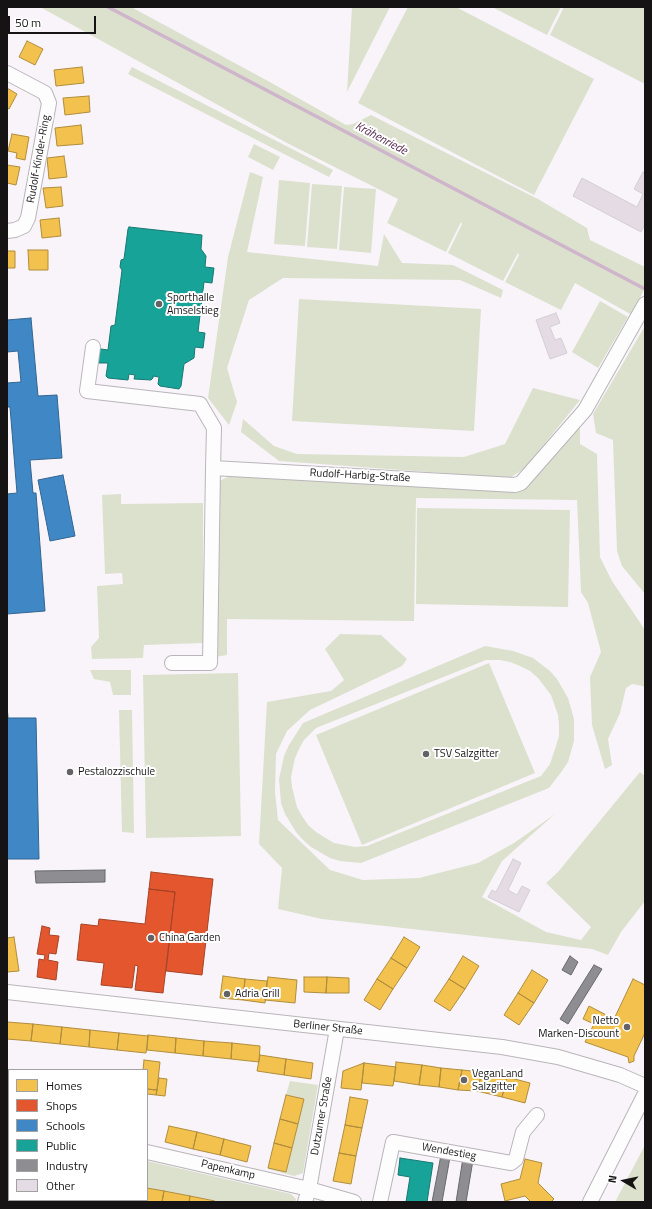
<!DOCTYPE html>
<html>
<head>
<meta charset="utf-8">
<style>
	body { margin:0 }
	#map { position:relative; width:652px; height:1209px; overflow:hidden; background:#f9f4f9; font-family:"Titillium Web",sans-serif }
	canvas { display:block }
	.frame { position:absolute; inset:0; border:8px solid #161315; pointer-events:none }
	.legend { position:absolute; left:8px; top:1069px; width:140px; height:132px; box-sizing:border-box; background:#fff; border:1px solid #a2a1a1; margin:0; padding:5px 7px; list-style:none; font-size:12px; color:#161315 }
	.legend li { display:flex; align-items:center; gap:8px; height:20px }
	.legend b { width:20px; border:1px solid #a2a1a1 }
	.north { position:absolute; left:604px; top:1161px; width:40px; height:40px; -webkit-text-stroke:3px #fff; paint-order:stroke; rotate:279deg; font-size:11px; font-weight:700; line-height:16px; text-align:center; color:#161315 }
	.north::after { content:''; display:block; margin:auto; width:14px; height:18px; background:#161315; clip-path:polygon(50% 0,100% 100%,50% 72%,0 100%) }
	.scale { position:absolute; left:8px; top:16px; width:88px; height:18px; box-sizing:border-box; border:2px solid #161315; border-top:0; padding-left:5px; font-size:12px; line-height:14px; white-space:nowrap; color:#161315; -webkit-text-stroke:3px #fff; paint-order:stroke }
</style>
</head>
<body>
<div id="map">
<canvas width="652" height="1209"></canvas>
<div class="frame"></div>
<ul class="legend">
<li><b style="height:11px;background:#f2c14e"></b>Homes</li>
<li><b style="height:11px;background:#e4572e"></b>Shops</li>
<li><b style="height:11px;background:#3f88c5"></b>Schools</li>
<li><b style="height:11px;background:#17a398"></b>Public</li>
<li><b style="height:11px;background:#8d8d92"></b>Industry</li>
<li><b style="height:11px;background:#e4dbe4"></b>Other</li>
</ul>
<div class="north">N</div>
<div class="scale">50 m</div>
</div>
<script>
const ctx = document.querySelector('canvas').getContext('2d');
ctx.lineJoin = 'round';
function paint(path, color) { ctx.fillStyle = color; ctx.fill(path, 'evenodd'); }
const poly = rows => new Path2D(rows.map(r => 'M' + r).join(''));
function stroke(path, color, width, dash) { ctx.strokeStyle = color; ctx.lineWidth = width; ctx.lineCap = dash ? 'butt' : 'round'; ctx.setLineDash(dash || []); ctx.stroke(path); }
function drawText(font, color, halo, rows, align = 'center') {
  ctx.font = font + ' "Titillium Web",sans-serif'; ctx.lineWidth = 4; ctx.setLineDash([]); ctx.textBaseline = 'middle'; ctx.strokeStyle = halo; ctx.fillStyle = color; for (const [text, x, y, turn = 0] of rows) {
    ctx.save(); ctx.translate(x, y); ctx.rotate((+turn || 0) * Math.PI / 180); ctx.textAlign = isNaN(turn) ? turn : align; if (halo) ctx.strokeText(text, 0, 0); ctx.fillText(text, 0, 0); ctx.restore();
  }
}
const green = poly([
	[40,7,131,7,268,81,346,125,353,124,371,115,538,199,587,228,590,240,645,267,645,287,632,315,575,283,561,310,505,282,519,255,518,253,503,281,448,253,462,224,461,222,446,252,387,223,398,199,287,143],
	[352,7,390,7,347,92],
	[408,7,456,7,594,79,534,195,358,103],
	[492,7,561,7,547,35],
	[564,7,645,7,645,84,550,35],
	[132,67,333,170,329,177,128,74],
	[254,144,280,157,273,170,248,157],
	[250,172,263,177,247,252,378,266,384,234,402,263,453,265,503,290,501,298,460,280,283,278,249,300,227,368,237,402,229,425,208,398,228,257],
	[279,180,310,183,305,246,274,244],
	[312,184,342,186,337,249,307,247],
	[344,187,376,189,371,253,339,250],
	[299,299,481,309,474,431,292,421],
	[600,301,628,317,598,368,572,352],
	[645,326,645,594,622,566,617,551,613,440,596,433,593,414],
	[533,388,580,400,525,468,510,478,279,461,241,432,243,419,274,446,297,454,464,457,505,444],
	[580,426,580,444,597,454,600,557,612,581,645,630,645,688,643,686,632,684,626,688,620,713,608,739,612,765,605,769,592,725,590,677,601,652,588,603,581,592,577,500,416,498,414,621,227,619,227,655,215,657,217,482,230,476,516,490,531,483],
	[121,494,121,504,203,503,203,643,144,645,143,658,92,659,91,647,99,638,97,586,123,584,122,573,105,574,102,495],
	[417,508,570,510,568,607,416,604],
	[340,634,381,635,407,659,402,666,310,710,287,731,276,754,275,792,278,820,330,870,363,880,419,878,478,863,514,843,555,814,502,861,482,897,546,932,581,940,591,927,546,883,558,872,640,772,645,776,645,901,621,932,608,955,592,949,322,919,278,909,282,868,259,844,267,702,331,691,344,680,325,649],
	[485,646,513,651,533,658,550,671,557,679,568,698,574,719,574,741,568,762,562,771,549,788,361,863,340,861,330,858,311,847,303,840,296,832,285,814,281,803,279,779,284,756,289,745,303,723],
	[486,660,500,660,510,662,520,666,530,671,538,678,551,695,558,715,559,725,559,736,556,746,550,764,541,776,367,846,355,847,334,843,316,832,308,825,302,816,297,807,292,787,291,777,295,758,299,749,304,740,316,728],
	[489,663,535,773,362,845,316,735],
	[90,670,131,670,131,695,113,695,110,682,94,679],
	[238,673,241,836,146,838,143,675],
	[119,710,132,710,134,833,122,832],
	[290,1081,318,1085,303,1173,294,1176,268,1169,268,1168,286,1172,304,1099,286,1095],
	[645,1145,645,1202,615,1202],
	[147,1161,291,1194,296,1199,295,1202,222,1202,147,1188]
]);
const homes = poly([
	[27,41,43,49,35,65,19,57,27,41],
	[82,67,84,83,56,86,54,70,82,67],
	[7,88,17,94,9,109,7,108,7,88],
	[89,96,90,112,65,115,63,98,89,96],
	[81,125,83,144,57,146,55,128,81,125],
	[12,134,29,137,25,160,16,158,17,153,8,151,12,134],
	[64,156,67,177,49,179,47,158,64,156],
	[7,165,20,167,16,185,7,183,7,165],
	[61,187,63,206,46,208,43,188,61,187],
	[59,218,61,236,42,238,40,220,59,218],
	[28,250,48,250,48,270,29,270,28,250],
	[7,251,15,251,15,268,7,268,7,251],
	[14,937,19,971,7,972,7,938,14,937],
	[404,937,420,947,407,968,391,958,404,937],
	[463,956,479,966,465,989,449,979,463,956],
	[391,958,407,968,393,989,377,979,391,958],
	[532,970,548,980,534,1003,518,993,532,970],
	[223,976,245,979,243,1000,220,998,223,976],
	[268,977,297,980,295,1003,265,1000,268,977],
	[304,977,327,977,326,993,304,992,304,977],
	[327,977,349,978,349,993,326,993,327,977],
	[245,979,267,981,265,1003,243,1000,245,979],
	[377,979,393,989,380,1010,364,1000,377,979],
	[449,979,465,989,450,1011,434,1001,449,979],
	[633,979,645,985,645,1033,634,1056,634,1061,629,1063,628,1057,585,1042,594,1024,583,1019,589,1006,614,1019,633,979],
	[518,993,534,1003,519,1025,504,1015,518,993],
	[7,1022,33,1024,31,1041,7,1039,7,1022],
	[33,1024,62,1027,60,1044,31,1041,33,1024],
	[62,1027,90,1030,89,1047,60,1044,62,1027],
	[90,1030,119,1033,117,1050,89,1047,90,1030],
	[119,1033,148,1036,146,1053,117,1050,119,1033],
	[148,1035,176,1038,175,1053,147,1050,148,1035],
	[176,1038,204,1041,203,1056,175,1053,176,1038],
	[204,1041,232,1043,231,1059,203,1056,204,1041],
	[232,1043,260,1046,259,1062,231,1059,232,1043],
	[260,1055,286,1059,284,1075,257,1071,260,1055],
	[286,1059,313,1063,311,1079,284,1075,286,1059],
	[144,1060,160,1062,157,1090,147,1089,147,1070,143,1070,144,1060],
	[396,1062,422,1065,419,1085,394,1081,396,1062],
	[364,1063,396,1067,393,1086,362,1083,364,1063],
	[364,1063,361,1090,341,1088,343,1071,364,1063],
	[422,1065,441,1068,439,1087,419,1085,422,1065],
	[441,1068,462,1070,458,1090,439,1087,441,1068],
	[462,1070,482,1072,477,1091,458,1090,462,1070],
	[482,1072,507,1077,502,1097,477,1091,482,1072],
	[507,1077,530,1083,525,1103,502,1097,507,1077],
	[159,1078,167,1079,165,1096,156,1095,159,1078],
	[147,1089,157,1090,156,1095,147,1094,147,1089],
	[286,1095,304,1099,298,1124,280,1119,286,1095],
	[350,1097,368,1100,362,1128,345,1125,350,1097],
	[7,1103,9,1104,9,1121,7,1121,7,1103],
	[280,1119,298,1124,292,1148,274,1143,280,1119],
	[345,1125,362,1128,356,1156,339,1153,345,1125],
	[169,1126,197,1132,193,1149,165,1142,169,1126],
	[197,1132,224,1139,220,1155,193,1149,197,1132],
	[224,1139,251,1146,247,1162,220,1155,224,1139],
	[274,1143,292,1148,286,1172,268,1168,274,1143],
	[339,1153,356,1156,351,1184,333,1181,339,1153],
	[525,1159,542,1163,538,1183,554,1199,551,1202,531,1202,525,1196,505,1201,501,1184,520,1179,525,1159],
	[147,1188,164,1191,162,1202,136,1202,137,1200,147,1200,147,1188],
	[164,1191,190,1196,189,1202,162,1202,164,1191],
	[190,1196,215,1201,215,1202,189,1202,190,1196]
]);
const shops = poly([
	[151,872,213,879,202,975,166,971,175,892,149,889,151,872],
	[149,889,175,892,163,993,135,990,138,966,135,965,132,988,101,985,104,963,77,960,81,924,98,926,99,919,145,924,149,889],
	[42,926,50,928,49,935,59,936,56,954,49,953,48,960,58,962,56,980,37,977,39,959,44,960,45,955,37,954,42,926]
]);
const schools = poly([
	[31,318,38,396,57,395,62,458,30,460,33,493,36,493,45,611,7,614,7,494,17,493,10,407,7,407,7,383,21,382,18,351,7,352,7,320,31,318],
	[63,475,75,536,50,541,38,480,63,475],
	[7,705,8,718,36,718,39,859,7,859,7,705]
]);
const public = poly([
	[129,227,202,235,201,249,206,256,205,267,214,268,212,283,204,282,198,332,205,333,203,348,195,347,194,358,184,364,181,386,179,389,160,386,158,384,159,377,153,376,153,378,151,380,134,379,135,375,129,374,128,380,108,378,106,376,108,363,99,363,97,360,98,352,101,349,108,350,111,326,115,325,122,270,120,267,121,260,124,259,128,229,129,227],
	[400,1158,433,1163,427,1202,406,1202,410,1177,398,1175,400,1158]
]);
const industry = poly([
	[105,870,105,882,36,883,35,871,105,870],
	[570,956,578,962,571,975,562,970,570,956],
	[594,965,602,969,568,1024,560,1019,594,965],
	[441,1155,450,1157,442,1202,432,1202,441,1155],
	[463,1158,473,1160,466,1202,456,1202,463,1158]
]);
const stream = poly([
	[108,7,645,289]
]);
const building = poly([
	[643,172,645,174,645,224,641,232,573,196,582,178,637,207,643,194,634,189,643,172],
	[556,313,560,323,550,327,555,340,561,338,567,353,550,359,536,320,556,313],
	[513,859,521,863,508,890,517,895,522,886,530,890,519,912,488,897,492,890,496,892,513,859]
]);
const minor = poly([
	[7,73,45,93,49,103,28,218,24,226,15,230,7,231],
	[93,347,87,391,200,404,214,428,213,468],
	[172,663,210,663,213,468,515,485,521,483,585,410,645,304],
	[7,992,502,1047,558,1057,620,1075,645,1086],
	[7,1133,9,1133],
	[147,1152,309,1189,354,1202],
	[305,1202,309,1189,337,1029],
	[380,1202,393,1142,511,1163,516,1159,523,1132,537,1115],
	[590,1202,645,1094]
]);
const markers = [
	[159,304,4,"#656265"],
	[426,754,4,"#656265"],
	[70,772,4,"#656265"],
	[151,938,4,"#656265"],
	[227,994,4,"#656265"],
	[627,1027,4,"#656265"],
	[464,1080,4,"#656265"]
];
const streetNames = [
	["Rudolf-Kinder-Ring",39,159,-80],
	["Rudolf-Harbig-Straße",360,476,3],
	["Berliner Straße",328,1028,6],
	["Dutzumer Straße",322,1116,-80],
	["Wendestieg",449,1152,10],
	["Papenkamp",228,1170,13]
];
const poiNames = [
	["Sporthalle",167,298],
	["Amselstieg",167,311],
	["TSV Salzgitter",434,754],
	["Pestalozzischule",78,772],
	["China Garden",159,938],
	["Adria Grill",235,994],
	["Netto",619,1021,"right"],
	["Marken-Discount",619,1034,"right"],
	["VeganLand",472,1074],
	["Salzgitter",472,1087]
];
const waterNames = [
	["Krähenriede",381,139,28]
];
paint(green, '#dce1ce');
paint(homes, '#f2c14e');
stroke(homes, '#b08d3d', 1);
paint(shops, '#e4572e');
stroke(shops, '#a64326', 1);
paint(schools, '#3f88c5');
stroke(schools, '#336590', 1);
paint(public, '#17a398');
stroke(public, '#177871', 1);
paint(industry, '#8d8d92');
stroke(industry, '#69686c', 1);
stroke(stream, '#ceb5cb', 3.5);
paint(building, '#e4dbe4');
stroke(building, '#d2cfd2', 1);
stroke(minor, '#b9b5b9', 16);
stroke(minor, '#fefdfe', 14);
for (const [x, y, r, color] of markers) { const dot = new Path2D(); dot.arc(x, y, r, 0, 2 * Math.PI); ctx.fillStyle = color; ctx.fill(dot); stroke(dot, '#fff', 1.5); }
drawText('11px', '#161315', '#fff', streetNames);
drawText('11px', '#161315', '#fff', poiNames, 'left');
drawText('italic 12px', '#562c53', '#fff', waterNames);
</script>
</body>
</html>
